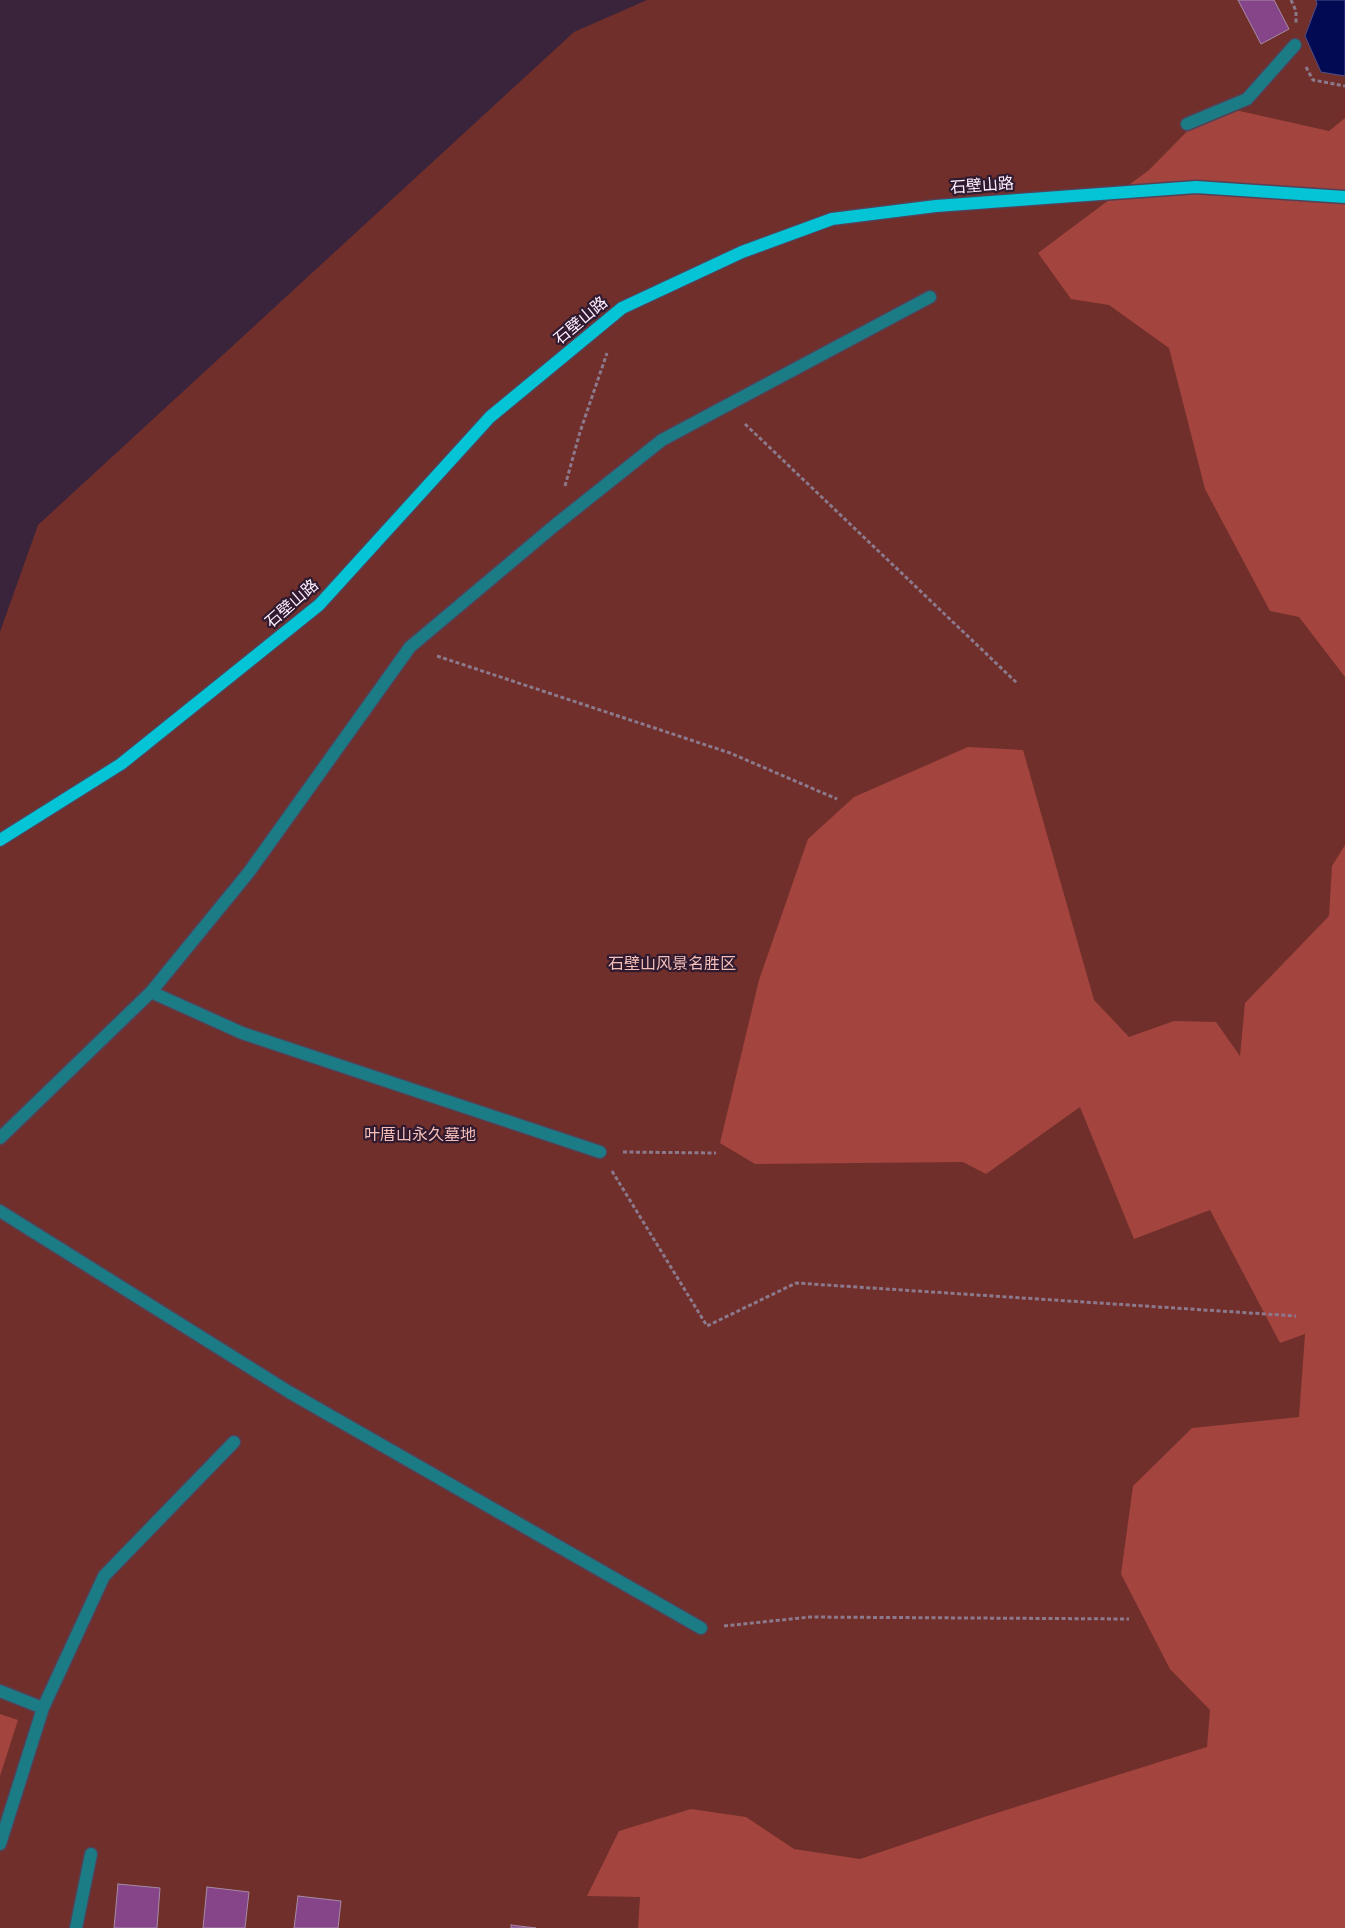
<!DOCTYPE html>
<html>
<head>
<meta charset="utf-8">
<style>
	body { margin:0 }
	canvas { display:block; background:#3a243b }
</style>
</head>
<body>
<canvas width="1345" height="1928"></canvas>
<script>
const ctx = document.querySelector('canvas').getContext('2d');
ctx.lineJoin = 'round';
function paint(path, color) { ctx.fillStyle = color; ctx.fill(path, 'evenodd'); }
const poly = rows => new Path2D(rows.map(r => 'M' + r).join(''));
function stroke(path, color, width, dash) { ctx.strokeStyle = color; ctx.lineWidth = width; ctx.lineCap = dash ? 'butt' : 'round'; ctx.setLineDash(dash || []); ctx.stroke(path); }
function drawText(font, color, halo, rows, align = 'center') {
  ctx.font = font + ' Montserrat,"Noto Sans SC",sans-serif'; ctx.lineWidth = 4.5; ctx.setLineDash([]); ctx.textBaseline = 'middle'; ctx.strokeStyle = halo; ctx.fillStyle = color; for (const [text, x, y, turn = 0] of rows) {
    ctx.save(); ctx.translate(x, y); ctx.rotate((+turn || 0) * Math.PI / 180); ctx.textAlign = isNaN(turn) ? turn : align; if (halo) ctx.strokeText(text, 0, 0); ctx.fillText(text, 0, 0); ctx.restore();
  }
}
const green = poly([
	[647,0,1345,0,1345,1928,0,1928,0,632,38,525,574,32]
]);
const forest = poly([
	[1213,105,1329,131,1345,118,1345,677,1299,617,1270,611,1205,489,1169,348,1109,305,1071,299,1038,253,1149,170],
	[968,747,1023,750,1094,1000,1129,1037,1174,1021,1216,1022,1240,1056,1245,1003,1329,916,1332,866,1345,845,1345,1928,638,1928,640,1897,587,1896,619,1831,691,1809,746,1817,794,1849,860,1859,987,1816,1207,1747,1210,1710,1170,1669,1121,1574,1133,1486,1192,1428,1299,1417,1305,1334,1280,1343,1210,1210,1134,1239,1080,1107,986,1174,963,1162,755,1164,720,1143,759,980,808,839,854,797],
	[0,1714,18,1720,0,1776]
]);
const water = poly([
	[1316,0,1345,0,1345,76,1321,72,1305,36,1317,4,1316,0]
]);
const building = poly([
	[1238,0,1274,0,1289,29,1261,44,1238,0],
	[118,1884,160,1888,157,1928,114,1928,118,1884],
	[207,1887,249,1892,245,1928,203,1928,207,1887],
	[298,1896,341,1901,338,1928,294,1928,298,1896],
	[511,1925,536,1928,511,1928,511,1925]
]);
const path = poly([
	[1291,0,1296,11,1296,23],
	[1306,67,1313,80,1345,86],
	[745,424,1018,684],
	[565,486,580,432,607,353],
	[437,656,730,753,837,799],
	[623,1152,716,1153],
	[612,1171,707,1326,796,1283,1296,1316],
	[724,1626,810,1617,1129,1619]
]);
const minor = poly([
	[1187,124,1247,99,1295,45],
	[151,992,242,1033,600,1152],
	[0,1138,151,992,249,872,410,647,554,526,662,440,930,297],
	[0,1211,289,1392,701,1628],
	[0,1691,43,1708,0,1844],
	[43,1708,104,1576,234,1442],
	[76,1928,91,1854]
]);
const major = poly([
	[0,840,121,764,319,605,490,417,622,308,742,252,832,219,936,206,1196,187,1345,197]
]);
const streetNames = [
	["石壁山路",982,186,-4],
	["石壁山路",581,321,-40],
	["石壁山路",292,604,-41]
];
const parkNames = [
	["石壁山风景名胜区",672,964],
	["叶厝山永久墓地",420,1135]
];
paint(green, '#702f2a');
paint(forest, '#a3443e');
paint(water, '#030a54');
stroke(water, '#4e4f87', 1);
paint(building, '#864489');
stroke(building, '#a68ba6', 1);
stroke(minor, '#554056', 15);
stroke(major, '#554056', 15);
stroke(path, '#8c798c', 3, [4, 2.5]);
stroke(minor, '#1c7c86', 12);
stroke(major, '#04c4d5', 12);
drawText('16px', '#feeffe', '#301a30', streetNames);
drawText('16px', '#f5bfb9', '#301a30', parkNames);
</script>
</body>
</html>
